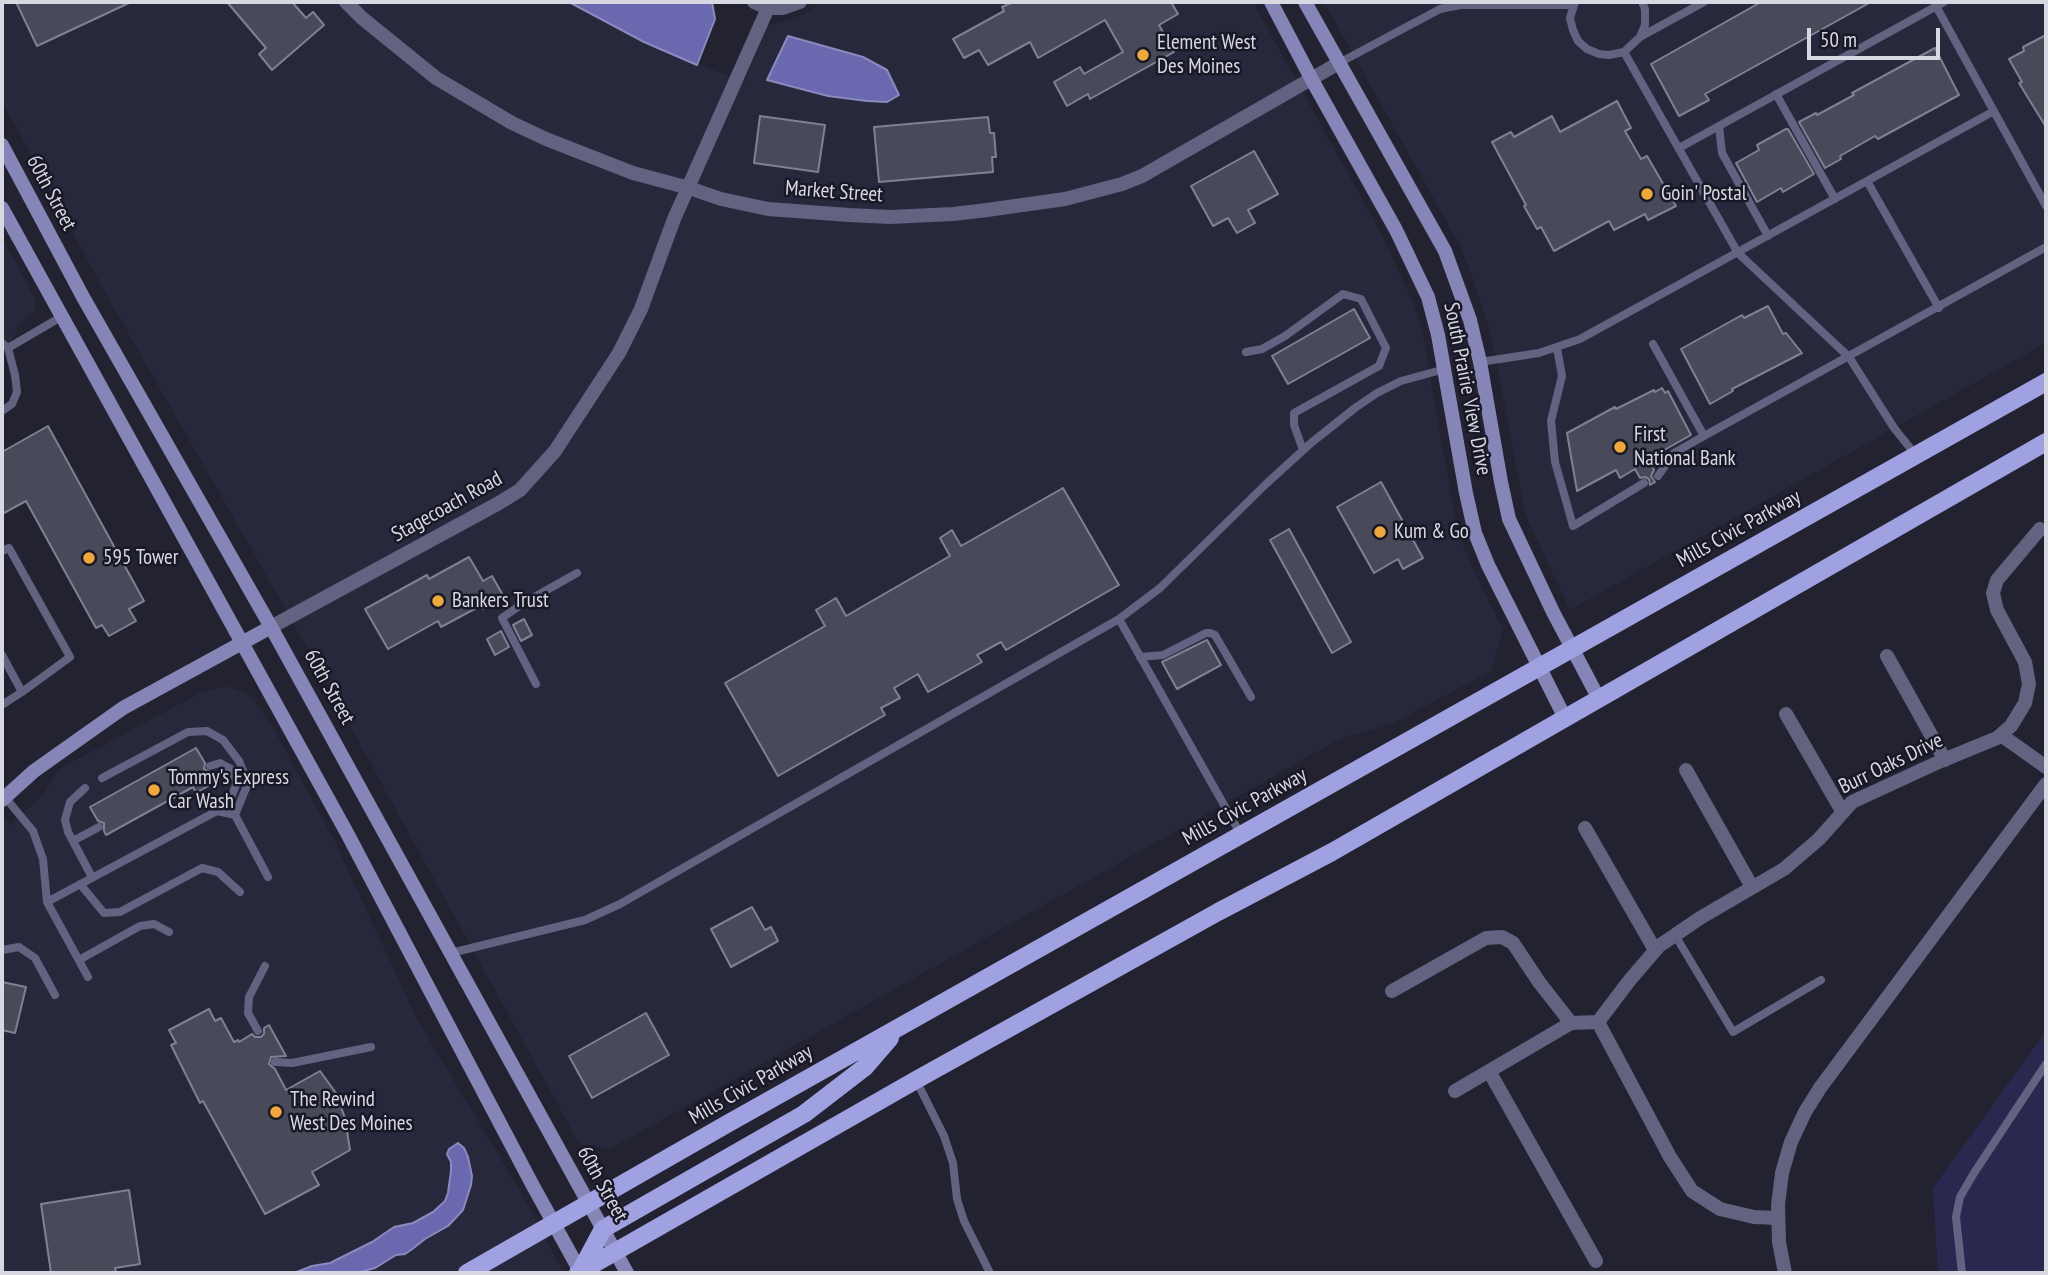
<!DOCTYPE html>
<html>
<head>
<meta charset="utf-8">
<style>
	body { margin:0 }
	#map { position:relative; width:2048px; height:1275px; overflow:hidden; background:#222231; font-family:"PT Sans Narrow",sans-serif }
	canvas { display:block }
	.frame { position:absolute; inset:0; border:4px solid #d7d8e2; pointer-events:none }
	.scale { position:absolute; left:1807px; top:28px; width:133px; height:32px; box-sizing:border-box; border:4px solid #d7d8e2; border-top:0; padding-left:9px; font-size:21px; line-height:24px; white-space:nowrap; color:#d7d8e2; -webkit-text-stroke:5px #181827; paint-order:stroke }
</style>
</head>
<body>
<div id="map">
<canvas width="2048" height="1275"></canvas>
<div class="frame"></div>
<div class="scale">50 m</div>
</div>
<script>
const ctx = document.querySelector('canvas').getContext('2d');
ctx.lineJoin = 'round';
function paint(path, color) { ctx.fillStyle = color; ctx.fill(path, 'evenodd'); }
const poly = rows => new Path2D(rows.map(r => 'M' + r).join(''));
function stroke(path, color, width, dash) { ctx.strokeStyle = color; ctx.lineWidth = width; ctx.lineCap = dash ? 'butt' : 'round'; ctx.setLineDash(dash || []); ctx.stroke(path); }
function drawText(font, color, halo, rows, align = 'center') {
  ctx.font = font + ' "PT Sans Narrow",sans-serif'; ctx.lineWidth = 5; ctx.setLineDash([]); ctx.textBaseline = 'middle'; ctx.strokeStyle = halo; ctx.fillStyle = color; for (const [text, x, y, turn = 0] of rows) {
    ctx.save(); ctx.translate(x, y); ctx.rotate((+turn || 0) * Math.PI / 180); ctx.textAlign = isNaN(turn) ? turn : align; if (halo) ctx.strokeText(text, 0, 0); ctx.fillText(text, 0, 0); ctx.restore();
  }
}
const built = poly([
	[2,2,569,2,644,42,744,82,768,26,804,14,820,2,1253,2,1383,237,1413,302,1424,339,1451,496,1460,538,1474,571,1503,630,1491,671,1392,724,1340,739,610,1149,579,1143,290,617,102,287,2,101],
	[1324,2,2046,2,2046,343,1570,610,1525,514,1496,358,1485,315,1472,276,1459,244],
	[2,237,36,301,35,310,19,326,8,348,2,353],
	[226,686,250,695,276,733,334,840,417,1019,520,1191,564,1273,2,1273,2,816,10,825,44,794,56,771,203,691]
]);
const green = poly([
	[2046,1031,2046,1273,1938,1273,1933,1188]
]);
const water = poly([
	[569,2,712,2,715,19,697,65,644,42,569,2],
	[788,36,863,57,887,70,899,95,887,102,867,101,828,96,767,80,788,36],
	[458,1143,464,1148,468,1157,472,1176,471,1185,463,1210,448,1226,425,1239,411,1250,405,1254,396,1255,375,1268,356,1273,294,1273,312,1266,330,1263,372,1242,394,1227,413,1223,433,1212,445,1201,448,1193,451,1171,451,1162,447,1154,449,1149,458,1143]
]);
const building = poly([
	[16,2,131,2,37,46,16,2],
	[227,2,292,2,306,18,313,12,324,25,272,70,259,54,266,48,227,2],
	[1013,2,1171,2,1178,14,1159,25,1174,52,1090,99,1088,94,1067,106,1054,82,1080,67,1084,74,1123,52,1105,20,1038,58,1030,42,988,65,979,50,964,58,953,39,1004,11,1002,7,1013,2],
	[1761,2,1871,2,1705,94,1709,100,1679,116,1651,64,1761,2],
	[2046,35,2046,127,2019,83,2022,82,2009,59,2024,51,2023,47,2046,35],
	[1935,48,1959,95,1878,139,1875,136,1840,156,1841,159,1825,168,1799,122,1816,113,1817,115,1854,95,1852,93,1935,48],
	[1617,101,1631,128,1625,131,1641,159,1647,156,1676,206,1648,220,1645,214,1614,230,1609,221,1554,251,1541,227,1537,229,1524,206,1526,205,1492,142,1511,132,1514,137,1552,116,1560,132,1617,101],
	[760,116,825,125,818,172,754,163,760,116],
	[988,117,990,133,994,133,996,157,992,157,993,172,879,182,874,127,988,117],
	[1786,129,1788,129,1814,174,1783,192,1781,188,1757,202,1736,163,1759,150,1757,145,1786,129],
	[1254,151,1278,194,1248,210,1255,223,1237,233,1228,218,1213,226,1191,186,1254,151],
	[1768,306,1783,334,1786,333,1802,353,1732,389,1733,391,1710,404,1681,349,1742,315,1744,318,1768,306],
	[1354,309,1370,338,1288,384,1272,356,1354,309],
	[1662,388,1665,393,1668,391,1691,435,1648,459,1654,470,1651,476,1655,482,1650,485,1649,479,1645,477,1640,478,1635,469,1620,478,1616,470,1577,491,1567,433,1615,407,1616,409,1654,390,1655,392,1662,388],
	[48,426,144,601,129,609,136,621,109,636,102,625,96,628,26,501,2,514,2,452,48,426],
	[1381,482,1423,558,1403,569,1398,559,1374,573,1337,507,1381,482],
	[1063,488,1119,585,1006,650,1001,642,977,655,982,662,928,692,918,674,894,688,900,698,881,708,885,715,778,776,725,683,825,626,816,610,836,598,846,616,950,556,940,538,952,530,961,546,1063,488],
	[1289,529,1351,642,1332,653,1270,540,1289,529],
	[469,557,483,581,492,576,504,597,483,609,482,605,441,627,438,621,388,649,365,609,427,575,429,579,469,557],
	[524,619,532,635,521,641,513,625,524,619],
	[501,631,509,647,495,655,487,639,501,631],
	[1207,640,1221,665,1177,689,1162,662,1207,640],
	[196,748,205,763,204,769,210,772,215,782,196,793,193,787,106,835,104,831,104,823,98,821,90,807,196,748],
	[752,907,765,930,771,927,778,941,731,967,711,929,752,907],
	[2,982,26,987,15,1033,2,1030,2,982],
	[209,1009,215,1021,221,1018,234,1042,238,1040,239,1042,252,1034,255,1037,261,1037,264,1034,264,1028,269,1025,286,1056,271,1057,269,1064,275,1069,286,1090,320,1071,336,1093,345,1118,350,1150,312,1172,319,1185,265,1214,203,1101,200,1103,171,1045,176,1043,169,1030,209,1009],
	[646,1013,669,1055,592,1098,569,1056,646,1013],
	[129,1190,140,1264,115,1268,116,1273,51,1273,41,1204,129,1190]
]);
const lane = poly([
	[1575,2,1570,18,1573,30,1578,41,1587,49,1599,54,1609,55,1624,52,1640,37,1645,25,1645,9,1642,2],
	[1936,6,2046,206],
	[1640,37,1704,2],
	[1624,52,1738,253,1849,357,1894,428,1915,454],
	[1339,63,1440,9,1460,5,1573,5],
	[1776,94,1835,199],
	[1719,126,1722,153,1768,236],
	[1679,148,1944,2],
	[1867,181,1939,308],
	[2,343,8,348,15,375,17,392,12,404,2,411],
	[1653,344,1704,436,1674,453,1658,476],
	[8,348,61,317],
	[1557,348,1562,376,1551,421,1555,462,1573,526,1644,483],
	[1246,352,1262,349,1285,336,1343,294,1361,299,1386,348,1379,366,1294,413,1294,425,1303,450],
	[1480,362,1539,353,1580,339,1994,111],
	[1704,436,2046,247],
	[2,551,9,548,70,657,22,692],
	[1119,619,1241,835],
	[2,655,22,692,2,705],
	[1140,657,1163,655,1206,633,1210,633,1215,635,1251,697],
	[536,684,502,618,522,604,577,573],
	[210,766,220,763,231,769,237,782,231,798,217,811],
	[102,778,188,732,207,731,223,740,239,761,248,783,235,815],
	[85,788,70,802,65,820,68,832,92,877],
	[4,796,33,831,43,859,47,902,88,977],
	[73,841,99,827],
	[80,884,104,913,120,912,202,868,218,872,240,892],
	[47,902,217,811,235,815,268,877],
	[1675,935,1733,1032,1821,980],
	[2,950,19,947,35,958,55,995],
	[451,953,585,920,620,904,1119,619,1160,588,1266,484,1311,443,1355,408,1377,393,1401,381,1445,369],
	[79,960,140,926,154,924,169,932],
	[258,1031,248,1013,249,997,265,966],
	[275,1062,292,1063,371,1047],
	[916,1080,944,1136,953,1163,957,1199,964,1221,990,1273],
	[1962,1273,1956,1217,1960,1197,1974,1173,2046,1064]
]);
const street = poly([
	[346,2,362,18,436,78,512,123,546,139,633,173,689,188,721,199,768,209,849,215,890,217,953,214,987,210,1065,199,1122,184,1142,176,1339,63],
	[754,2,768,8,783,8,800,2],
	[271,627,499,503,520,490,555,451,619,353,641,309,674,219,768,8],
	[1887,656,1945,760],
	[1786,714,1842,811],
	[2001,735,2046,767],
	[1686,770,1752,887],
	[1585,828,1655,950],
	[1392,991,1486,938,1502,937,1513,943,1539,982,1571,1023],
	[1598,1022,1670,1157,1692,1191,1720,1209,1754,1217,1778,1218],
	[1489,1071,1596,1261],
	[1455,1091,1571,1023,1598,1022,1629,981,1659,946,1700,918,1784,869,1819,839,1852,802,1941,761,1997,738,2011,726,2025,703,2029,684,2025,662,1997,610,1993,593,1997,580,2040,529],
	[1785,1273,1779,1242,1778,1205,1782,1173,1791,1142,1805,1112,1820,1088,2046,784]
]);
const secondary = poly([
	[1271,2,1312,80,1396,230,1428,297,1438,335,1466,493,1475,533,1488,565,1565,718],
	[1305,2,1445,251,1470,320,1480,362,1501,482,1509,519,1553,612,1599,699],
	[2,145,83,297,271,627,627,1273],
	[2,208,347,833,532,1184,581,1273],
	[2,800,34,771,123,708,271,627]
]);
const primary = poly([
	[580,1272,603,1229,804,1114,865,1067,890,1038],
	[467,1273,727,1124,2046,382],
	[578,1273,916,1080,1218,912,1332,852,2046,442]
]);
const markers = [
	[1143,55,7,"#eea83c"],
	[1647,194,7,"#eea83c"],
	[1620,447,7,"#eea83c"],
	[1380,532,7,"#eea83c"],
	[89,558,7,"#eea83c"],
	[438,601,7,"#eea83c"],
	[154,790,7,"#eea83c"],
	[276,1112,7,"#eea83c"]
];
const poiNames = [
	["Element West",1157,43],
	["Des Moines",1157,67],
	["Goin' Postal",1661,194],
	["First",1634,435],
	["National Bank",1634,459],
	["Kum & Go",1394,532],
	["595 Tower",103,558],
	["Bankers Trust",452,601],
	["Tommy's Express",168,778],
	["Car Wash",168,802],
	["The Rewind",290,1100],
	["West Des Moines",290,1124]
];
const streetNames = [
	["Market Street",834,192,4],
	["60th Street",51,193,62],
	["South Prairie View Drive",1467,389,79],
	["Stagecoach Road",447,507,-29],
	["Mills Civic Parkway",1739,529,-29],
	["60th Street",329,687,61],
	["Burr Oaks Drive",1891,764,-26],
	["Mills Civic Parkway",1245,807,-29],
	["Mills Civic Parkway",751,1085,-30],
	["60th Street",602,1184,61]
];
paint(built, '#28283d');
paint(green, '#2a284f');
paint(water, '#6a68ae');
stroke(water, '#8b8abe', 2);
paint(building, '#484959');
stroke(building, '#7f8093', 2);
stroke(lane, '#626281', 8);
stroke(street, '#626281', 14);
stroke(secondary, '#8586b7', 14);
stroke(primary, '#a0a1e0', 18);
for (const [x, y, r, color] of markers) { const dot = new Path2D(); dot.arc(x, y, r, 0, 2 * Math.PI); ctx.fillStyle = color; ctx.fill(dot); stroke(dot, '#181827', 2.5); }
drawText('21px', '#d7d8e2', '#181827', poiNames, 'left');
drawText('21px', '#d7d8e2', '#181827', streetNames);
</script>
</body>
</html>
